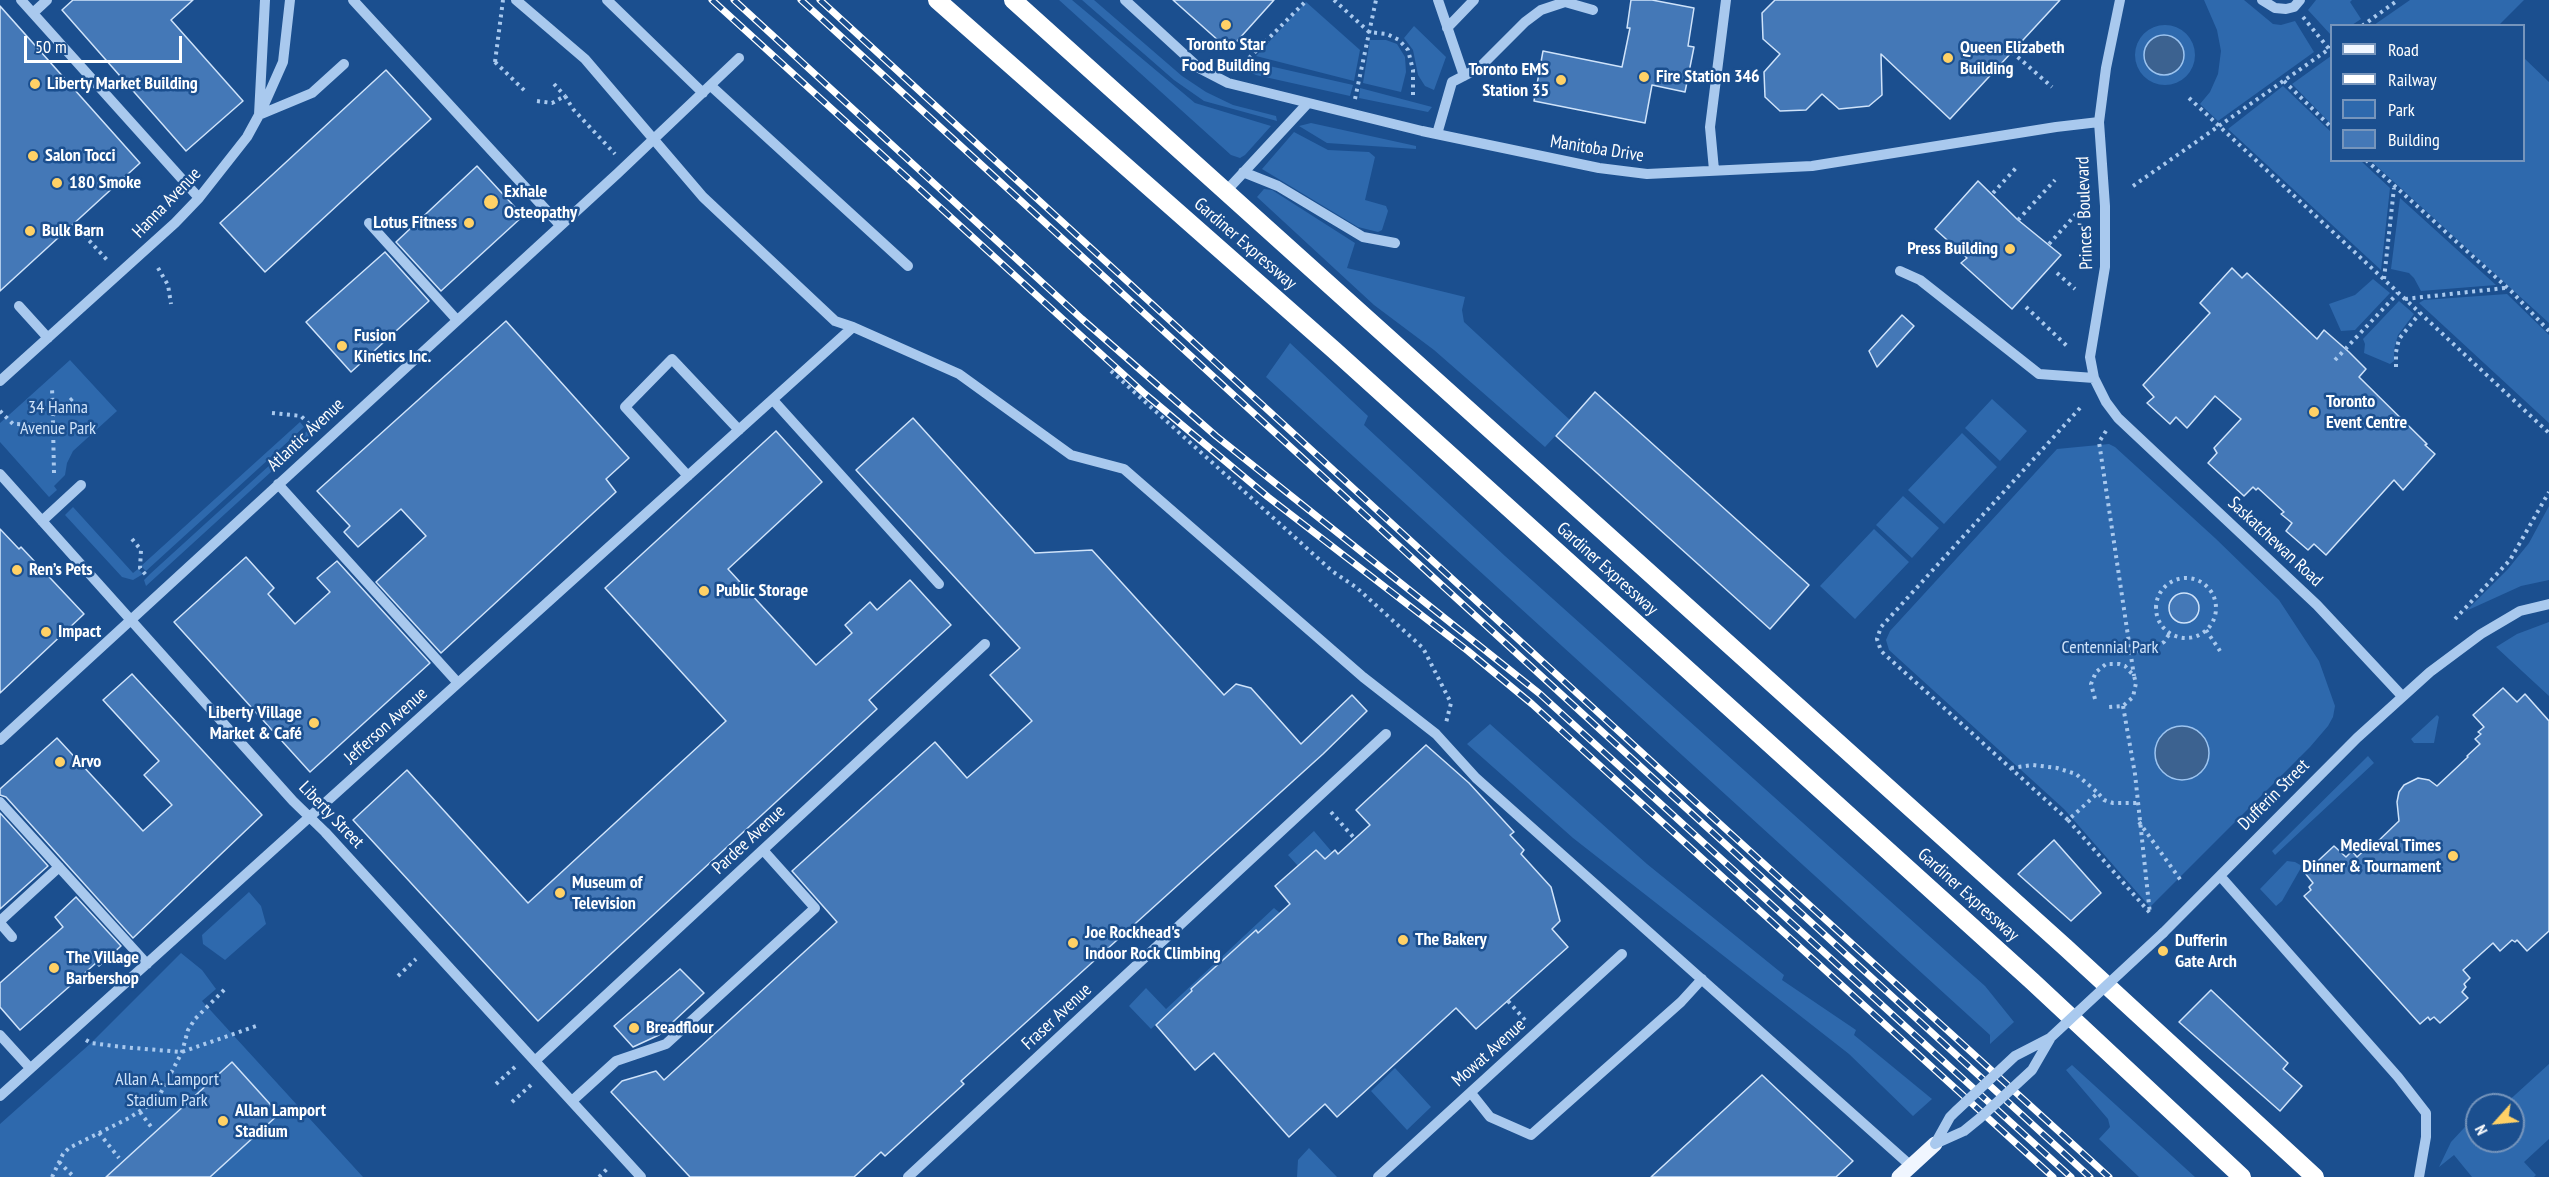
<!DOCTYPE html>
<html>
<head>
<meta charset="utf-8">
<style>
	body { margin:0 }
	#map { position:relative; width:2549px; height:1177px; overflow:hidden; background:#1b4f8f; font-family:"PT Sans Narrow",sans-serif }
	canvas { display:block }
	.legend { position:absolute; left:2330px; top:24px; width:195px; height:138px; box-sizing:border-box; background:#1b4f8f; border:2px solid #7695bc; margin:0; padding:8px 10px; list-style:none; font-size:18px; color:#fff }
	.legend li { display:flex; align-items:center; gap:12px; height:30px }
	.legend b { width:30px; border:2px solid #7695bc }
	.north { position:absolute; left:2465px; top:1093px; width:60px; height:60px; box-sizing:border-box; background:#1b4f8f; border:2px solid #7695bc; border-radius:50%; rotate:243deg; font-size:16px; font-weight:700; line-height:24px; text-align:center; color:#fff }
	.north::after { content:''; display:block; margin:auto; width:21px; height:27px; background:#ffd166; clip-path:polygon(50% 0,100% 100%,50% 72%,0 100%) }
	.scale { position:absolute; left:24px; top:36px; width:158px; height:27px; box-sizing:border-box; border:3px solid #fff; border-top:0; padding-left:8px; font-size:18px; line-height:21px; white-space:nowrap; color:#fff; -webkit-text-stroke:4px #1b4f8f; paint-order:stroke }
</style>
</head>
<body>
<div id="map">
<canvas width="2549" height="1177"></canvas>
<ul class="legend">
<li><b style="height:8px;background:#f0f6ff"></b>Road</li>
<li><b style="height:8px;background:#fff"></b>Railway</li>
<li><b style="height:16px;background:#2e69ad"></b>Park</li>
<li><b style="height:16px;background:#4478b7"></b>Building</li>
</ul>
<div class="north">N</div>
<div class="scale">50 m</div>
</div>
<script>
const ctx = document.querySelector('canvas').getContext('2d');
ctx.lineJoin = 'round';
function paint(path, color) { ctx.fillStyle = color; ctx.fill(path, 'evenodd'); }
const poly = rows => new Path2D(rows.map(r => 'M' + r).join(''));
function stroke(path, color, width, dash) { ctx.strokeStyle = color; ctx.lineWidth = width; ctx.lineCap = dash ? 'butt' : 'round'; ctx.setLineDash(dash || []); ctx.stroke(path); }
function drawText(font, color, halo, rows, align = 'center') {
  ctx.font = font + ' "PT Sans Narrow",sans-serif'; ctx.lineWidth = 5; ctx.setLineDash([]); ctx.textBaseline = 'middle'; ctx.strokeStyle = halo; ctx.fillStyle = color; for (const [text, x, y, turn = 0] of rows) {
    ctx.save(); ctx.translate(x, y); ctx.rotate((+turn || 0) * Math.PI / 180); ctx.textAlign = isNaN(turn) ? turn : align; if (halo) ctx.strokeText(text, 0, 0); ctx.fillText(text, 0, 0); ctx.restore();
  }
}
const green = poly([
	[1059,0,1072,0,1195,103,1271,126,1245,155,1240,158,1231,155],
	[1082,0,1094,0,1182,76,1206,92,1233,105,1276,116,1277,121,1204,101,1174,80],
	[2204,0,2244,0,2273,24,2281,25,2295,21,2314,52,2218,121,2200,104,2210,92,2218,74,2221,51,2217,30],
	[2316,0,2352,0,2350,2,2361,19,2352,25,2332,26,2331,35,2308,10],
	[2410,0,2524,0,2499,25,2374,25],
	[1306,2,1360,50,1354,81,1256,56],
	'2135 55a30 30 0 1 1 60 0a30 30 0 1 1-60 0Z',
	[1414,26,1446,57,1434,90,1425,86,1418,75,1413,50,1404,38],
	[1370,40,1386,40,1397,44,1405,57,1406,72,1401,92,1363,83],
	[2331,56,2331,124,2292,84],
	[2524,58,2549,82,2549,323,2371,161,2524,160],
	[1243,60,1353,85,1350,96,1256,75,1238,66],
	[2283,86,2331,132,2332,160,2361,161,2390,188,2381,270,2228,129],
	[1360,88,1432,107,1428,112,1359,98],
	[1311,123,1416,146,1416,149,1327,143,1299,126],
	[1294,132,1328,150,1369,152,1375,157,1365,200,1386,206,1388,211,1382,230,1378,232,1358,227,1262,169],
	[1264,189,1272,190,1355,243,1347,268,1465,297,1462,310,1464,322,1570,420,1545,447,1434,350,1374,305,1257,197],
	[2400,198,2496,285,2421,291,2414,278,2409,273,2391,269],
	[2373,279,2390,293,2355,330,2341,331,2329,304,2355,295],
	[2507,294,2549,335,2549,423,2419,303,2424,300],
	[2399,301,2414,314,2398,335,2394,349,2394,361,2390,364,2364,353,2365,344,2363,339],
	[1290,343,1368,416,1364,425,1505,556,1985,986,2014,1022,1990,1044,1990,1035,1266,377],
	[70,360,117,411,73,451,67,463,65,475,54,486,57,490,49,497,0,442,0,423],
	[1992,399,2027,431,2000,461,1965,428],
	[327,413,329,419,146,586,144,580,150,574],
	[300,422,304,427,146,571,141,566],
	[1962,433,1997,467,1944,524,1908,490],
	[2109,444,2115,447,2215,538,2279,600,2319,661,2335,706,2333,717,2328,726,2310,747,2150,907,2064,809,1889,650,1886,640,1890,631,2057,449],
	[1903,496,1939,528,1912,558,1876,525],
	[2549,506,2549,580,2521,586,2466,611,2508,569,2529,543],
	[73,507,133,573,138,569,143,574,133,580,122,577,65,515],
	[1874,529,1909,562,1855,619,1820,586],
	[2549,622,2549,696,2496,647,2517,634],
	[2437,715,2439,717,2434,743,2414,743,2411,739],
	[1490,724,1647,864,1784,975,1782,980,1856,1030,1854,1035,1932,1099,1913,1116,1849,1054,1573,838,1467,744],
	[2368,756,2374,763,2275,855,2272,851],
	[1314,831,1332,852,1325,859,1316,850,1298,866,1288,855],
	[2287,861,2295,862,2302,866,2282,901,2276,906,2260,889],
	[249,892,261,906,266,924,225,960,203,944,202,935],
	[1274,908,1280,913,1258,933,1255,930,1191,989,1192,991,1151,1029,1129,1006,1146,988,1166,1009],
	[181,953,202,970,216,989,202,1001,363,1177,0,1177,0,1124,91,1043],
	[2549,1064,2549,1139,2524,1162,2536,1175,2534,1177,2472,1177,2454,1155,2439,1167,2451,1142,2477,1114,2477,1141,2513,1141,2513,1105,2504,1105],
	[2072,1065,2195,1177,2139,1177,2099,1139,2110,1127,2108,1119,2066,1070],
	[1395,1068,1431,1107,1407,1130,1371,1091],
	[1309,1148,1337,1177,1297,1177,1298,1160]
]);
const water = poly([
	'2144 55a20 20 0 1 1 40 0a20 20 0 1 1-40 0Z',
	'2155 753a27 27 0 1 1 54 0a27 27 0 1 1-54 0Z'
]);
const building = poly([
	[73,0,193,0,171,20,243,101,186,151,62,10,73,0],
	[1173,0,1274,0,1229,50,1173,0],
	[1631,0,1652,0,1694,8,1688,46,1694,47,1685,92,1652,85,1645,123,1534,101,1543,51,1622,67,1630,28,1627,28,1631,0],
	[1775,0,2060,0,1950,119,1881,54,1882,95,1869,106,1839,109,1822,94,1806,110,1780,111,1765,97,1764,72,1780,54,1763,39,1762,13,1775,0],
	[0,6,140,163,0,291,0,6],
	[386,70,431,119,265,272,220,223,386,70],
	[477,166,523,216,441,291,396,242,477,166],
	[1978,181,2018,220,2061,255,2012,309,1961,263,1967,258,1935,229,1978,181],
	[385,252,429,301,351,372,306,322,385,252],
	[2232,268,2242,278,2247,273,2317,339,2324,330,2349,352,2366,369,2359,377,2427,444,2425,445,2435,454,2403,490,2394,480,2326,555,2314,544,2308,550,2286,531,2292,523,2281,514,2284,512,2258,488,2256,490,2253,487,2244,496,2208,463,2217,453,2214,448,2241,419,2215,396,2187,428,2176,417,2170,424,2147,403,2154,397,2143,385,2210,313,2200,303,2232,268],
	[1902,315,1914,326,1877,367,1869,351,1902,315],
	[506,321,629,458,606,479,616,492,441,653,376,582,426,536,401,509,358,547,344,532,350,526,317,491,506,321],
	[1595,392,1809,585,1770,629,1556,436,1595,392],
	[913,418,1035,553,1092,550,1224,695,1236,684,1251,688,1301,744,1352,695,1367,711,1323,754,961,1081,964,1084,885,1156,881,1152,854,1177,690,1177,611,1092,622,1081,656,1071,664,1080,837,922,792,871,935,742,967,778,1032,721,990,675,1020,648,856,470,913,418],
	[776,431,822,482,728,569,816,665,852,633,845,625,870,602,877,610,910,580,951,625,869,700,877,709,538,1021,353,820,407,770,528,903,726,721,605,588,776,431],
	[0,529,19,549,21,547,84,614,0,693,0,529],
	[246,557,274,588,268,594,295,624,330,592,317,578,337,561,430,663,310,772,174,622,246,557],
	'2169 608a15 15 0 1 1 30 0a15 15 0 1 1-30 0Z',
	[132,674,262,815,133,938,6,797,0,795,0,789,57,738,143,831,172,805,144,775,159,761,103,700,132,674],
	[2503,688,2517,702,2525,694,2549,721,2549,931,2527,951,2517,940,2515,942,2512,940,2500,951,2493,943,2463,970,2470,978,2464,984,2466,987,2462,992,2468,998,2440,1023,2434,1017,2430,1020,2428,1017,2420,1024,2304,896,2311,890,2309,887,2313,883,2305,873,2334,846,2346,857,2352,851,2357,857,2370,845,2372,847,2399,821,2397,802,2399,792,2404,785,2418,778,2429,780,2437,786,2468,757,2467,756,2480,744,2475,739,2481,734,2478,732,2484,727,2473,715,2503,688],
	[1426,745,1469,783,1514,832,1510,835,1524,850,1521,854,1551,887,1560,921,1552,929,1568,947,1476,1029,1456,1008,1337,1117,1325,1104,1289,1137,1214,1053,1195,1070,1156,1025,1192,991,1191,989,1256,930,1258,933,1290,904,1275,886,1316,850,1325,859,1335,850,1338,854,1370,825,1356,810,1426,745],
	[0,813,48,866,0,909,0,813],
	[2054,840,2101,893,2071,921,2018,874,2054,840],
	[76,897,121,946,99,966,96,963,20,1030,0,1007,0,983,63,927,55,917,76,897],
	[680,969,704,993,659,1035,633,1047,614,1026,680,969],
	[2211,990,2288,1063,2283,1069,2302,1086,2280,1111,2179,1022,2211,990],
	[232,1062,279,1114,210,1177,106,1177,232,1062],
	[1762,1075,1853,1161,1836,1177,1651,1177,1762,1075]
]);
const path = poly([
	[1334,0,1369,32,1387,34,1399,40,1408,50,1413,70,1413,99],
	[2303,17,2329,49],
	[2362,26,2398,0],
	[2012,52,2052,87],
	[1249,58,1307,0],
	[495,62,526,92],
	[2284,81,2332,128],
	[554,84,565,96],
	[2189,98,2549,433],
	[1355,99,1376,0],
	[537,101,552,103,565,96,573,109,615,154],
	[2366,160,2511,291,2549,331],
	[2133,186,2332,47],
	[1993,193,2016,168],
	[2018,220,2055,180],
	[74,224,108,261],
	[2049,244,2078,212],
	[158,268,168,285,171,304],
	[2057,273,2075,289],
	[2384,279,2394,188],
	[2405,299,2505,288],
	[2026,307,2067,346],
	[2335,360,2398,293],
	[2396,367,2396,352,2399,339,2420,313],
	[1111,371,1332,571,1357,588,1423,648,1451,703,1446,723],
	[2080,408,1881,627,1877,639,1881,651,2068,820,2098,793,2104,800,2113,803,2137,803],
	[0,411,13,424,53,425,52,386],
	[272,413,301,416,310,425],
	[53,415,73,398],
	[53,425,54,473],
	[2106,431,2099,442,2134,676],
	[132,539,141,550,140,568,146,575],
	'2156 608a30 30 0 1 1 60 0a30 30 0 1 1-60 0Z',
	[2455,619,2510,560,2549,492],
	[2206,630,2220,651],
	[2149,650,2164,642,2170,633],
	[2130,652,2149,650,2158,655],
	[2095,699,2091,684,2096,672,2106,664,2119,664,2125,666,2134,676,2136,683,2133,697,2123,706,2108,707],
	[2123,706,2135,774,2150,914],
	[2011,768,2033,765,2057,768,2076,774,2098,793],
	[1331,812,1355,839],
	[2068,820,2150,913],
	[2139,822,2182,882],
	[398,976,416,959],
	[1508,1001,1525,1020],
	[86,1040,91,1043,122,1047,182,1052,259,1025],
	[496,1084,516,1066],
	[512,1102,532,1084],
	[140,1112,152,1128],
	[99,1133,119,1158],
	[59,1162,74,1177],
	[52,1177,63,1154,69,1148,129,1118,157,1100,182,1052,188,1030,195,1019,227,987],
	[599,1177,608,1168]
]);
const minor = poly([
	[21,0,199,198],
	[353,0,560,225],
	[516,0,585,59,703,197,835,321,853,327],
	[607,0,703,93],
	[1125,0,1199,68,1228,83,1422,131,1599,168,1647,174,1812,166,2056,127,2099,122],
	[1438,0,1464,76],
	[2120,0,2106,68,2099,122,2105,206,2105,267,2090,357,2094,378,2106,402,2118,418,2317,605,2402,696],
	[2262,0,2275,8,2286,9,2294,7,2300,0],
	[33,13,47,0],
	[1447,28,1474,0],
	[711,86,908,266],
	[263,107,283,62,290,0],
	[259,115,312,93,344,64],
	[1437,134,1452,82,1479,68,1525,22,1541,10,1565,2,1593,10],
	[1714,170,1710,127,1726,0],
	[1243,172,1278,186,1363,237,1395,243],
	[1229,188,1307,104],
	[369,223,457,320],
	[1900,271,1920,280,2039,374,2094,378],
	[19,306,48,338],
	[0,381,175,223,199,198,247,137,259,115,265,0],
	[773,400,939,584],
	[0,474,293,801,325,832,641,1177],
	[688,476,625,407,672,359,739,430],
	[278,484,458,683],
	[42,521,81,485],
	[0,740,618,173,739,58],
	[0,802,147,964],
	[2221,877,2398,1077,2426,1113,2426,1137,2419,1177],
	[0,921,59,867],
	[0,923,12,937],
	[2163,933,2357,738,2430,672,2481,634,2520,611,2549,604],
	[0,1035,30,1068],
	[536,1060,985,644],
	[1471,1093,1490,1117,1531,1135,1681,1002,1702,979],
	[0,1096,853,327,959,374,1071,455,1124,469,1363,677,1436,734,1476,778,1911,1166],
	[572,1101,616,1061,666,1044,815,908,763,850],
	[908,1177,1386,734],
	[1378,1177,1622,954]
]);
const major = poly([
	[1899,1177,1935,1144]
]);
const highway = poly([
	[937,0,1334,350,2032,981,2242,1177],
	[1013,0,2065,947,2315,1177]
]);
const rail = poly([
	[712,0,1145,394,1268,497,1468,651,1532,704,2053,1177],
	[734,0,1082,319,1216,436,1540,694,2071,1177],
	[801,0,2090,1177],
	[820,0,1697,803,2109,1177]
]);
const pathBridge = poly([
	[495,62,503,0]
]);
const minorBridge = poly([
	[1935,1144,1950,1117,1955,1112,2015,1056,2050,1038,2163,933],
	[1935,1144,1964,1131,1980,1118,2032,1070,2050,1039]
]);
const markers = [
	[1226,25,6,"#ffd166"],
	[1948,58,6,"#ffd166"],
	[1644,77,6,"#ffd166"],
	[1561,80,6,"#ffd166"],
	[35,84,6,"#ffd166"],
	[33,156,6,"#ffd166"],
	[57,183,6,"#ffd166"],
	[491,202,8,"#ffd166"],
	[469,223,6,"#ffd166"],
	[30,231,6,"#ffd166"],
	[2010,249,6,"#ffd166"],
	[342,346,6,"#ffd166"],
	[2314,412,6,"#ffd166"],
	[17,570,6,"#ffd166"],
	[704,591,6,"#ffd166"],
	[46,632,6,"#ffd166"],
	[314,723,6,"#ffd166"],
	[60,762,6,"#ffd166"],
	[2453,856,6,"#ffd166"],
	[560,893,6,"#ffd166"],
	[1403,940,6,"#ffd166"],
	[1073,943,6,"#ffd166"],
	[2163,951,6,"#ffd166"],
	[54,968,6,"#ffd166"],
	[634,1028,6,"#ffd166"],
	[223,1121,6,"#ffd166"]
];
const poiNames = [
	["Toronto Star",1226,45,"center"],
	["Food Building",1226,66,"center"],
	["Queen Elizabeth",1960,48],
	["Building",1960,69],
	["Toronto EMS",1549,70,"right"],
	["Station 35",1549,91,"right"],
	["Fire Station 346",1656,77],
	["Liberty Market Building",47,84],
	["Salon Tocci",45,156],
	["180 Smoke",69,183],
	["Exhale",504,192],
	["Osteopathy",504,213],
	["Lotus Fitness",457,223,"right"],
	["Bulk Barn",42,231],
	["Press Building",1998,249,"right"],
	["Fusion",354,336],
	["Kinetics Inc.",354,357],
	["Toronto",2326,402],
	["Event Centre",2326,423],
	["Ren’s Pets",29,570],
	["Public Storage",716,591],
	["Impact",58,632],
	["Liberty Village",302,713,"right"],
	["Market & Café",302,734,"right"],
	["Arvo",72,762],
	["Medieval Times",2441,846,"right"],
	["Dinner & Tournament",2441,867,"right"],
	["Museum of",572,883],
	["Television",572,904],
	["Joe Rockhead's",1085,933],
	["Indoor Rock Climbing",1085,954],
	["The Bakery",1415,940],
	["Dufferin",2175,941],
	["Gate Arch",2175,962],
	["The Village",66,958],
	["Barbershop",66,979],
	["Breadflour",646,1028],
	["Allan Lamport",235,1111],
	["Stadium",235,1132]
];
const streetNames = [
	["Manitoba Drive",1597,149,9],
	["Hanna Avenue",167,203,-46],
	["Princes' Boulevard",2085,213,-92],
	["Gardiner Expressway",1245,244,41],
	["Atlantic Avenue",306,435,-43],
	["Saskatchewan Road",2275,542,43],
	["Gardiner Expressway",1607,569,42],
	["Jefferson Avenue",386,726,-42],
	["Dufferin Street",2274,795,-45],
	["Liberty Street",331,815,46],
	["Pardee Avenue",749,840,-43],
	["Gardiner Expressway",1968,895,42],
	["Fraser Avenue",1057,1017,-43],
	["Mowat Avenue",1489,1053,-42]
];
const parkNames = [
	["34 Hanna",58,408],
	["Avenue Park",58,429],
	["Centennial Park",2110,648],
	["Allan A. Lamport",167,1080],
	["Stadium Park",167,1101]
];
paint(green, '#2e69ad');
paint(water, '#3c6290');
stroke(water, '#9cc4f0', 1.5);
paint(building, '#4478b7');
stroke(building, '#cfe3fa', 1.5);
stroke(path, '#a9c9ee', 4, [3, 4.5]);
stroke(minor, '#a9c9ee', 10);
stroke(major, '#f0f6ff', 15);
stroke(highway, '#fff', 18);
stroke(rail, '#fff', 7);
stroke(rail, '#1b4f8f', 4.5, [14]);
stroke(pathBridge, '#a9c9ee', 4, [3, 4.5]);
stroke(minorBridge, '#a9c9ee', 10);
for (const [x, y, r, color] of markers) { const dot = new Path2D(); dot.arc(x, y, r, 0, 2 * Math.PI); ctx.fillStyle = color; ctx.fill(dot); stroke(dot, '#1b4f8f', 2); }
drawText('bold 18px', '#fff', '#1b4f8f', poiNames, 'left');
drawText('18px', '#fff', '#1b4f8f', streetNames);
drawText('18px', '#cfe3fa', '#1b4f8f', parkNames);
</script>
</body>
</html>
